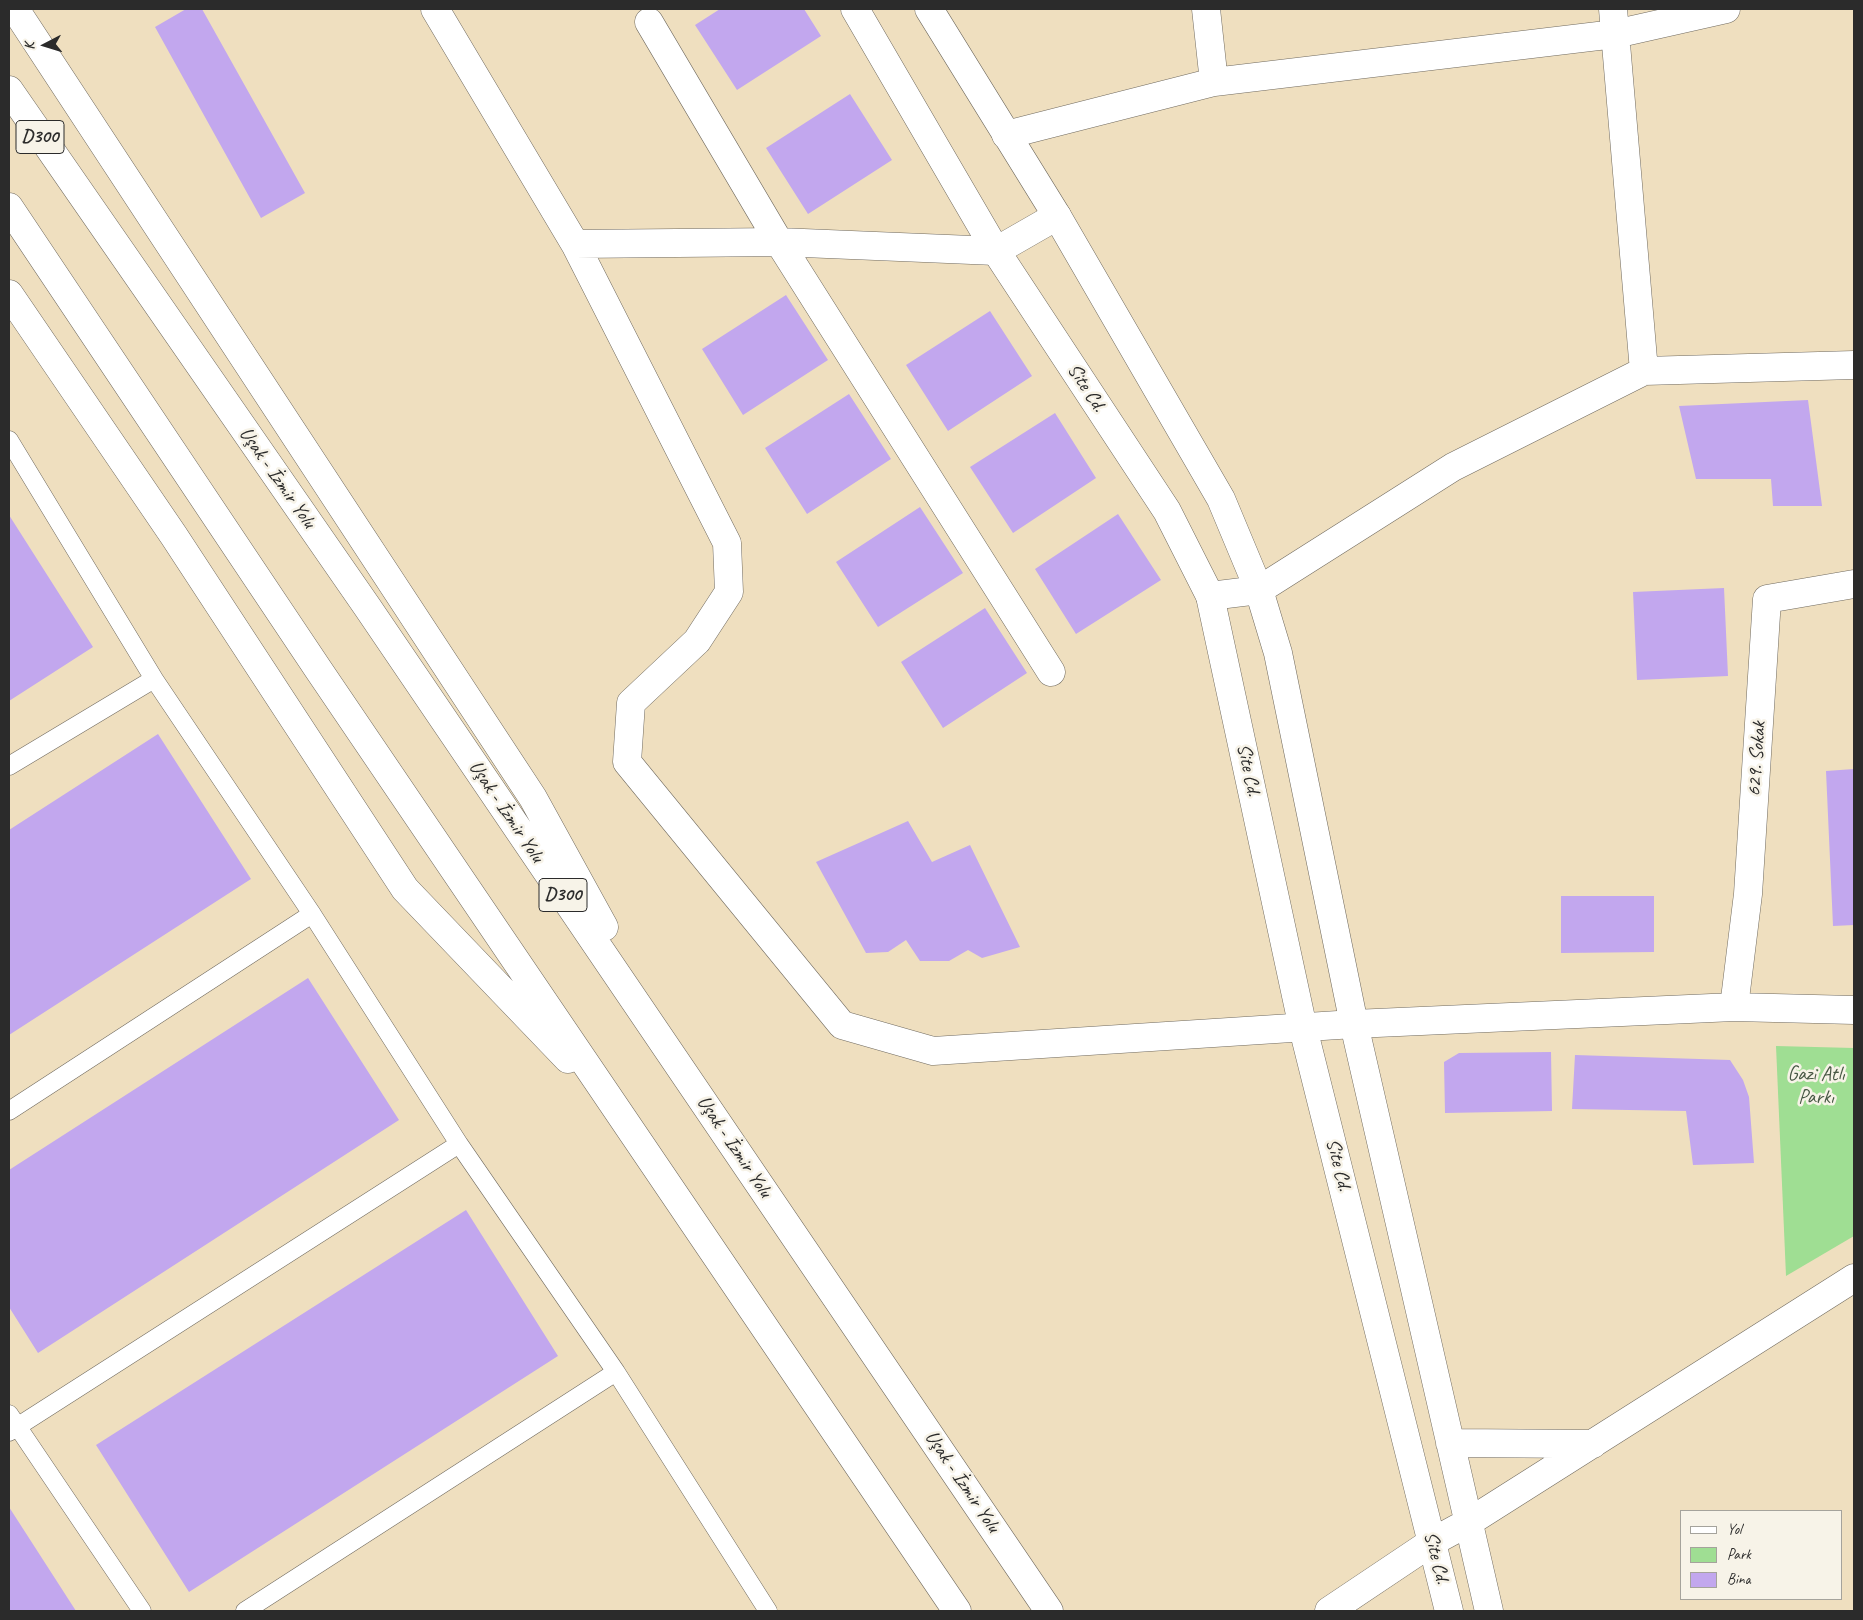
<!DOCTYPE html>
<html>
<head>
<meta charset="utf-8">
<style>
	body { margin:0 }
	#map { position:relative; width:1863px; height:1620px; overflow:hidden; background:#efdfbf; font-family:Caveat,sans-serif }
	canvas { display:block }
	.frame { position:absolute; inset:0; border:10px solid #2b2b2b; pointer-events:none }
	.legend { position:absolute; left:1680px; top:1510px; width:162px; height:90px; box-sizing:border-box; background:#f7f3e8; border:1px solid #a5a39c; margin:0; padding:6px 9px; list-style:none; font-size:15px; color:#2b2b2b }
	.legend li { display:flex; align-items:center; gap:10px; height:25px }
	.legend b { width:25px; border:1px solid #a5a39c }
	.north { position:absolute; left:20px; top:20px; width:50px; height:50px; -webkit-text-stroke:4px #f7f3e8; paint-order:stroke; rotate:265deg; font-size:14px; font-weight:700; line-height:20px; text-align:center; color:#2b2b2b }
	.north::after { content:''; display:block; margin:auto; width:18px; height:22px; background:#2b2b2b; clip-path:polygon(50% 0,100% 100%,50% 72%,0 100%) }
</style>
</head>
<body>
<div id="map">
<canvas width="1863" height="1620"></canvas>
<div class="frame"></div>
<ul class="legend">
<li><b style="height:6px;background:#fff"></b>Yol</li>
<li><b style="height:14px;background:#9fde93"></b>Park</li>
<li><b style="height:14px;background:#c2a7ee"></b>Bina</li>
</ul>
<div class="north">K</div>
</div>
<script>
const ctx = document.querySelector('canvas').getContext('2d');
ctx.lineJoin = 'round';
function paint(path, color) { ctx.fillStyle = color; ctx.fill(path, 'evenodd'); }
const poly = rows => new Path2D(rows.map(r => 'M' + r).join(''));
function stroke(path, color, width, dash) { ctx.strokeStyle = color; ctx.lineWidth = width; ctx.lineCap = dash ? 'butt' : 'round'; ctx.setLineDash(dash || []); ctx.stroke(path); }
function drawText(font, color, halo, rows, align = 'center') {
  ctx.font = font + ' Caveat,sans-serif'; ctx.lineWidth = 5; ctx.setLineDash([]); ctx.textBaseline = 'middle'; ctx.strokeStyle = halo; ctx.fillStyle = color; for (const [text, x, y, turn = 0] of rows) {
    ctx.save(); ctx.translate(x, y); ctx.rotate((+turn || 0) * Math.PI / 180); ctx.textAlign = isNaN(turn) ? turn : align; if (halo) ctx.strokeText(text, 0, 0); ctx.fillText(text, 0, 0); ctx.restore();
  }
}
const green = poly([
	[1776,1046,1854,1048,1854,1236,1786,1276]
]);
const building = poly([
	[186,9,202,9,305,193,261,218,155,27],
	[720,9,804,9,821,36,737,90,695,25],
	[850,94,892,160,808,214,766,148],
	[786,295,828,360,743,415,702,349],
	[990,311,1032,376,948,431,906,365],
	[849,394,891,459,807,514,765,448],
	[1808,400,1822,506,1773,506,1771,479,1696,479,1679,406],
	[1055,413,1096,478,1013,533,970,467],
	[920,507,963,573,878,627,836,562],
	[1118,514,1161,580,1076,634,1035,569],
	[9,515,93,647,9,701],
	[1724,588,1728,676,1637,680,1633,592],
	[985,608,1027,673,943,728,901,662],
	[158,734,251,879,9,1035,9,830],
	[1854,769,1854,925,1833,926,1826,771],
	[908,821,932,862,970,845,1020,947,982,958,968,950,949,961,920,961,906,940,888,952,866,953,816,862],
	[1561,896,1654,896,1654,952,1561,953],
	[308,978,399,1120,38,1353,9,1307,9,1170],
	[1551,1052,1552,1111,1445,1113,1444,1062,1459,1053],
	[1575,1055,1730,1060,1743,1080,1749,1097,1754,1163,1693,1165,1686,1111,1572,1109],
	[466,1210,558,1356,189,1592,96,1445],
	[9,1507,76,1611,9,1611]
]);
const lane = poly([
	[9,440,154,679,312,914,459,1144,616,1372,768,1611],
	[9,766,154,679],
	[9,1111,312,914],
	[9,1414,142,1611],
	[9,1432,459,1144],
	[245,1611,616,1372]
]);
const street = poly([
	[435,9,575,244,727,543,729,592,697,641,631,703,627,762,842,1025,933,1051,1354,1024,1734,1007,1854,1010],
	[1206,9,1214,82],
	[1613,9,1644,371],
	[649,22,779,242,1051,672],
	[1006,135,1214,82,1615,34,1726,9],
	[575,244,779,242,996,251,1057,216],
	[1210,596,1259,590,1453,467,1644,371,1854,365],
	[1734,1007,1748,894,1767,599,1854,584]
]);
const secondary = poly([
	[855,9,996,251,1167,511,1210,596,1303,1028,1449,1611],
	[929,9,1057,216,1221,499,1259,590,1278,653,1354,1024,1489,1611],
	[1450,1443,1593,1444],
	[1329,1611,1432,1542,1469,1522,1854,1278]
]);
const highway = poly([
	[15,9,533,798,604,927],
	[9,90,368,608,1049,1611],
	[9,207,318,669,957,1611],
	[9,294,174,536,405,889,568,1059]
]);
const shields = [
	[40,137,48],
	[563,895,48]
];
const shieldNames = [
	["D300",40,137],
	["D300",563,895]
];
const streetNames = [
	["Site Cd.",1086,388,57],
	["Uşak - İzmir Yolu",277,478,55],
	["629. Sokak",1757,759,-86],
	["Site Cd.",1248,770,78],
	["Uşak - İzmir Yolu",506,812,56],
	["Uşak - İzmir Yolu",734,1147,56],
	["Site Cd.",1338,1165,76],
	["Uşak - İzmir Yolu",962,1482,56],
	["Site Cd.",1436,1558,76]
];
const parkNames = [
	["Gazi Atlı",1816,1075],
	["Parkı",1816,1098]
];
paint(green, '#9fde93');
paint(building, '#c2a7ee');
stroke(lane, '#706a5f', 19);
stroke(street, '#706a5f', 29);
stroke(secondary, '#706a5f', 29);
stroke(highway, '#706a5f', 29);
stroke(lane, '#fff', 18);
stroke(street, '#fff', 28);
stroke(secondary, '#fff', 28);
stroke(highway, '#fff', 28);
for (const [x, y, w] of shields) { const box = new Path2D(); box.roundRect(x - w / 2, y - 16.5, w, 33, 4); ctx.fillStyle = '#f7f3e8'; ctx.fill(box); stroke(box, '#2b2b2b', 1); }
drawText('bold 19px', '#2b2b2b', null, shieldNames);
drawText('20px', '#2b2b2b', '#f7f3e8', streetNames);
drawText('20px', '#485845', '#f7f3e8', parkNames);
</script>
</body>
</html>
